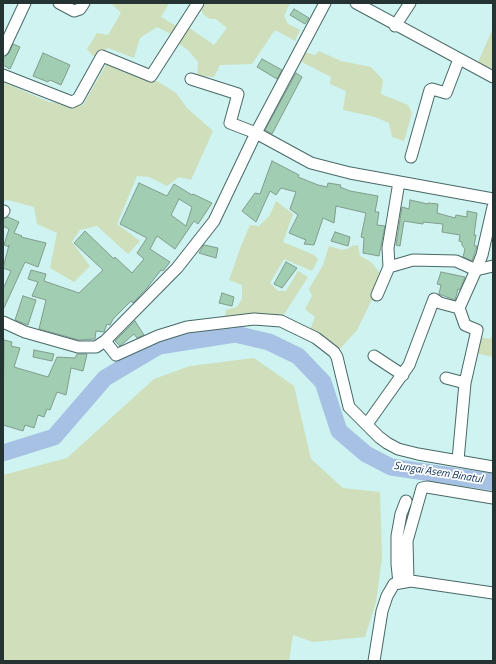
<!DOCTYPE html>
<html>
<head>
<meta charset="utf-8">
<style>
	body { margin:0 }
	#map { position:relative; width:496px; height:664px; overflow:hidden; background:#cef3f0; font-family:"Titillium Web",sans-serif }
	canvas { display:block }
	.frame { position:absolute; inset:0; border:4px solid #253332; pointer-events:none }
</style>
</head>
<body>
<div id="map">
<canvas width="496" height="664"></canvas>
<div class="frame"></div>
</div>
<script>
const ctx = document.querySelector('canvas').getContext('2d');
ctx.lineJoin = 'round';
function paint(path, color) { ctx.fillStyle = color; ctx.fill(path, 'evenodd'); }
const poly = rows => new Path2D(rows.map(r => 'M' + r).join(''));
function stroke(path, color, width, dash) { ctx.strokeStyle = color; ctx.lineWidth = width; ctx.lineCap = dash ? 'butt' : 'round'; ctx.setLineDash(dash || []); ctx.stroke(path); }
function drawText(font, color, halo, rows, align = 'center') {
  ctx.font = font + ' "Titillium Web",sans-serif'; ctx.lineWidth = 3.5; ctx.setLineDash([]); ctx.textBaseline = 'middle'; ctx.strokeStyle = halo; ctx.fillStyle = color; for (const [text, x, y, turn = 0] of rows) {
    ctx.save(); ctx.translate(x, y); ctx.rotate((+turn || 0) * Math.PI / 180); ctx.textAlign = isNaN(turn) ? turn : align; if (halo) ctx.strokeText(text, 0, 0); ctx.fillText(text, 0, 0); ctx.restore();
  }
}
const green = poly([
	[111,3,169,3,161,17,178,27,173,35,157,27,140,38,134,58,108,48,98,56,93,56,87,49,97,33,108,35,121,13],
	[206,3,290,3,284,16,288,24,300,30,295,41,275,30,252,64,220,65,214,77,197,76,198,62,188,50,178,43,188,27,214,45,227,28,216,19,210,19,204,15,201,10],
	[493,28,493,69,479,65,479,60],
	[319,51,341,61,371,67,383,80,381,94,408,105,412,113,404,141,392,137,389,123,375,117,343,110,346,91,330,84,331,77,300,61,304,52,315,55],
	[108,61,144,78,157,81,176,93,187,108,213,131,191,180,179,177,167,186,149,177,137,176,117,224,140,241,128,254,97,226,80,230,72,242,90,266,74,282,50,268,57,233,37,224,34,207,8,200,3,201,3,82,49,102,83,105],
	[276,201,293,214,283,242,314,255,318,259,312,271,284,259,270,283,278,291,286,291,298,271,308,277,281,319,255,316,225,317,226,310,237,307,242,299,242,285,229,280,241,246,250,225,259,226,270,215],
	[358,245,360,256,371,262,380,273,381,281,357,330,338,351,310,330,315,317,305,309,312,296,309,289,323,265,329,246,342,250,347,249,352,246],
	[493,335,493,357,476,353,479,337,490,339],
	[254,358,294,386,311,459,343,488,380,492,382,558,376,602,365,637,313,642,293,635,289,661,3,661,3,475,67,458,154,379,190,366]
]);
const river = poly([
	[3,453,54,437,105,378,159,346,235,334,269,342,298,356,323,382,339,431,366,454,391,467,493,482]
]);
const building = poly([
	[294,9,309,18,305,24,290,15,294,9],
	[13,44,20,47,10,69,3,65,3,58,9,53,13,44],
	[43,53,70,65,61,85,50,80,48,82,33,76,43,53],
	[262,59,282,70,277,79,257,67,262,59],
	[296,73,302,77,272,134,265,130,296,73],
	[272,161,299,175,298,177,318,185,327,187,328,183,341,185,340,187,350,191,378,196,375,212,379,212,377,225,385,226,379,256,363,253,364,238,361,237,366,213,336,206,334,223,323,218,314,245,304,244,306,240,289,233,298,215,290,209,296,192,281,188,276,195,270,191,256,222,242,211,255,193,260,194,272,161],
	[139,183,167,196,174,184,192,195,193,194,212,203,198,224,194,221,175,249,157,236,150,249,170,262,163,271,161,270,147,288,133,303,131,301,113,319,110,325,107,324,104,332,96,331,95,339,79,340,39,329,46,300,32,296,38,282,28,279,31,270,46,274,44,281,79,293,103,270,74,243,85,231,114,259,115,257,132,273,144,259,137,253,147,238,120,224,139,183],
	[179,199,192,207,186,226,171,215,179,199],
	[410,200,428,204,428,203,438,204,437,213,455,218,456,215,467,217,467,211,477,213,474,235,476,235,474,246,477,246,472,261,463,257,465,249,462,245,462,242,459,241,460,235,442,232,443,224,423,222,423,224,404,221,400,246,396,245,402,207,409,209,410,200],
	[8,217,19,222,14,233,22,236,21,237,46,243,38,267,25,262,3,310,3,289,11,271,3,268,9,245,9,247,4,245,9,229,3,226,3,219,8,217],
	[335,232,350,237,348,246,331,241,335,232],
	[204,245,218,248,216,258,199,253,204,245],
	[286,262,297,268,282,288,274,284,286,262],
	[441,272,465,277,460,290,458,289,455,300,439,294,441,285,437,284,441,272],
	[222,293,234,297,232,306,219,303,222,293],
	[23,296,36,300,28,325,15,320,23,296],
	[135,321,144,335,137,338,134,334,120,346,115,341,135,321],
	[4,340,12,342,11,346,20,348,14,367,48,377,57,357,75,358,77,354,87,354,83,371,71,368,66,395,57,392,50,410,47,409,44,417,38,415,34,428,25,425,23,431,3,425,4,340],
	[34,350,54,354,52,361,33,357,34,350]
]);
const minor = poly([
	[59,3,74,11,80,9,84,3],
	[356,3,493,77],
	[395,26,410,3],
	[3,50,25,3],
	[3,75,72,102,78,99,102,56,151,76,198,3],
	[191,79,238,94,230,123,256,133,311,163,350,173,493,199],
	[411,157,430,90,432,89,446,93,459,59],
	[3,212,4,211],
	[389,267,388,248,399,182],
	[377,295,389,267,413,260,456,261,476,270,482,255,493,207],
	[3,322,25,332,78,347,96,347,105,341,177,268,214,221,256,133,325,3],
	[105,341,116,355,158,336,187,327,254,319,281,321,316,338,334,352,337,357,349,407,379,437,387,443,398,449,418,454,493,467],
	[374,356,403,375],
	[446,378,465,383],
	[367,424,409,365,434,299,440,303,459,308],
	[458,460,465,383,477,330,465,325,459,308,476,270,493,266],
	[408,581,407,541,422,488,427,487,493,498],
	[399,583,397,564,397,536,401,514,406,501],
	[374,661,382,611,387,596,394,584,411,581,493,593]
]);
const waterNames = [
	["Sungai Asem Binatul",438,473,9]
];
paint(green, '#cfdebb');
stroke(river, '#a7c1e5', 17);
paint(building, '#a1cdb3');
stroke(building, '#819c8c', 1);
stroke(minor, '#486967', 13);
stroke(minor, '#fff', 11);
drawText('italic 11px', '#0b2e5a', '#fff', waterNames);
</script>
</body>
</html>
